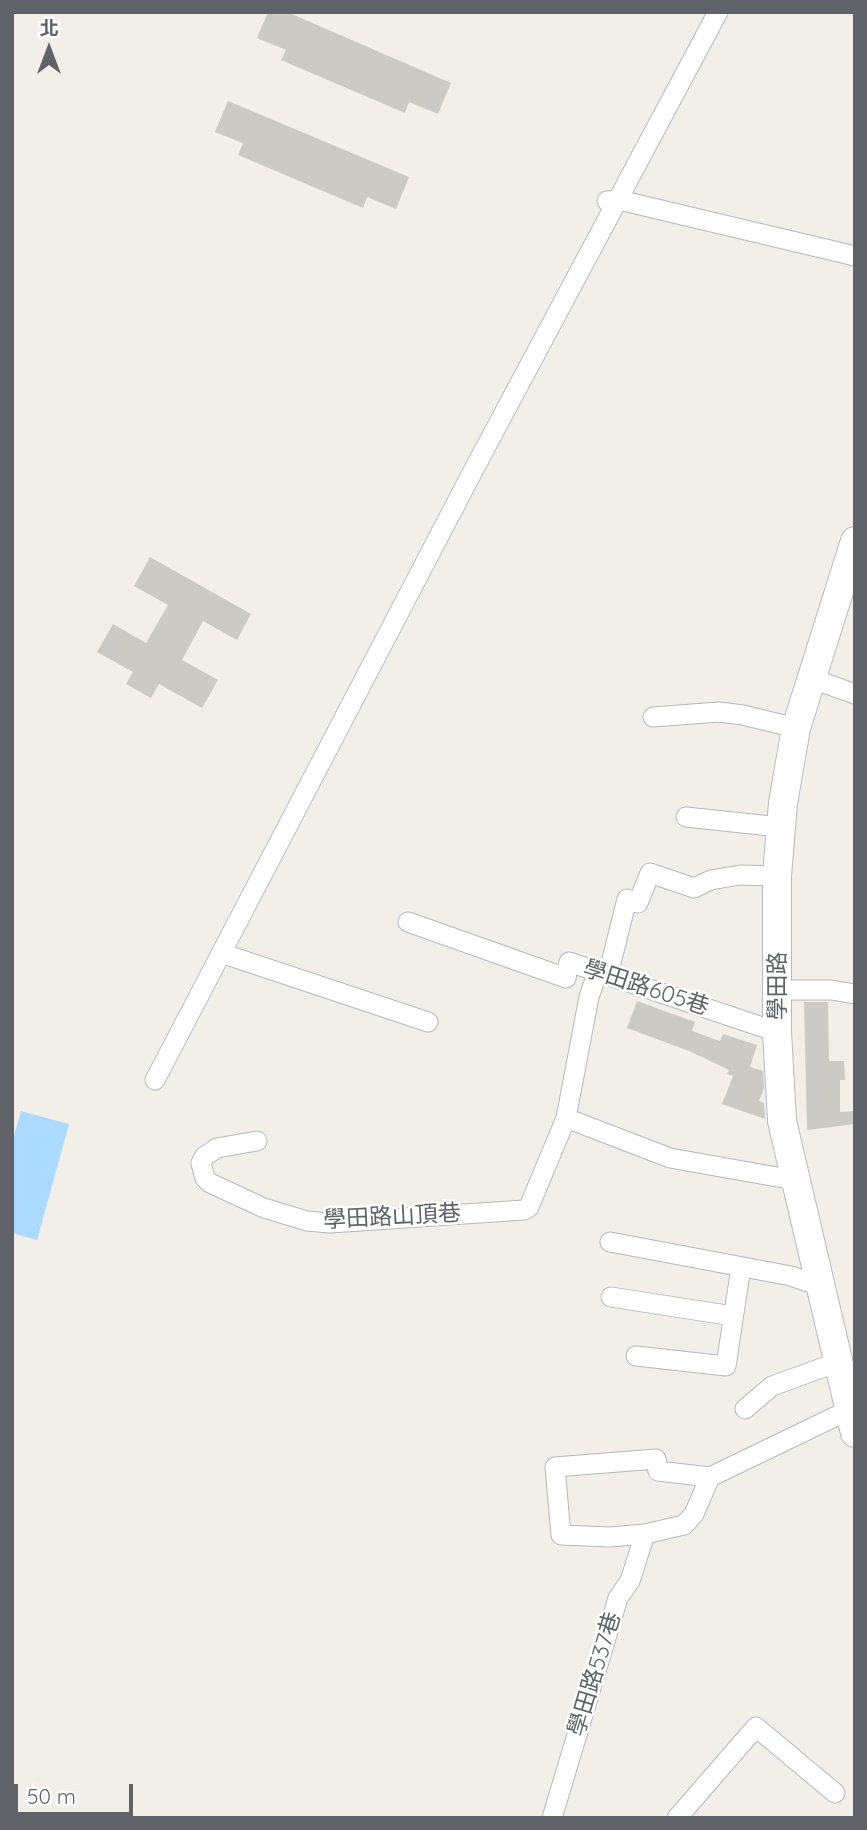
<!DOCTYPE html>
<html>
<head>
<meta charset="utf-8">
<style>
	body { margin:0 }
	#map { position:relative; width:867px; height:1830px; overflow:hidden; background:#f1efe8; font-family:Quicksand,"Noto Sans TC",sans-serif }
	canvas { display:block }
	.frame { position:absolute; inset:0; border:14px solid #5f6368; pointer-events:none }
	.north { position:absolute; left:14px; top:14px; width:70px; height:70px; -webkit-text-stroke:5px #fff; paint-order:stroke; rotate:0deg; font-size:19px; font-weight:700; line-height:28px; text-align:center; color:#5f6368 }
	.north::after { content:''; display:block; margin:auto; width:24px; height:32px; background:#5f6368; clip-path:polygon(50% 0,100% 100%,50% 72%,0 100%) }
	.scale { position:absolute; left:14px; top:1784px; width:119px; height:32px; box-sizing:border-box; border:4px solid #5f6368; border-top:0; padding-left:9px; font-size:21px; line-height:24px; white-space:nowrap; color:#5f6368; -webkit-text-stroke:5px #fff; paint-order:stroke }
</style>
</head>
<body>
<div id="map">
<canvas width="867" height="1830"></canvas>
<div class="frame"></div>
<div class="north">北</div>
<div class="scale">50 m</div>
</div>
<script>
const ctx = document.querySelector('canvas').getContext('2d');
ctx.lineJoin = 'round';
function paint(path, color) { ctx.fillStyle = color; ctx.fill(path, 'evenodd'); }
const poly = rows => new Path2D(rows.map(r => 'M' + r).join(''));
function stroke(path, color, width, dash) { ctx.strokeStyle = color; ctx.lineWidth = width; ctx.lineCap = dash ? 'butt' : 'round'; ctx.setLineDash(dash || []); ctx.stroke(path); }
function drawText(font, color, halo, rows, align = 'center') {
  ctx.font = font + ' Quicksand,"Noto Sans TC",sans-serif'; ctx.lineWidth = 5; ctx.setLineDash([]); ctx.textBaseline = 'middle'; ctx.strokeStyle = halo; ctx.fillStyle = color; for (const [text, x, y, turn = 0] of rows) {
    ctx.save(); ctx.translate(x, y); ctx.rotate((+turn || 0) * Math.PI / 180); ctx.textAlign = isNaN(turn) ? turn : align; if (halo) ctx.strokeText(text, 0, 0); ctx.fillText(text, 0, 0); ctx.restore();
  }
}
const water = poly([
	[21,1111,69,1124,37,1240,12,1233,12,1143]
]);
const building = poly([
	[268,12,287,12,451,83,438,114,409,102,405,113,281,60,286,50,257,38],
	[228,101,409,177,396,209,367,197,363,208,238,155,243,143,215,132],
	[150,557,251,614,237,640,203,621,182,660,218,680,202,708,159,684,151,698,126,684,133,672,97,652,113,624,146,643,168,605,134,586],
	[637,1001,695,1022,692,1031,720,1041,723,1034,757,1045,750,1067,763,1071,764,1088,759,1101,764,1103,765,1119,722,1104,733,1076,727,1074,729,1070,689,1051,627,1028],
	[804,1002,828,1002,829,1061,844,1061,845,1080,840,1080,840,1112,855,1111,855,1124,807,1130]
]);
const minor = poly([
	[607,201,619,200,855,256],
	[810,678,855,694],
	[653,717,719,712,743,715,796,728],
	[686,817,780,827],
	[408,922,566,978,569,962,777,1032],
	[224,954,428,1022],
	[608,975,627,899,638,903,650,873,694,888,711,880,740,875,777,876],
	[778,990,831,990,855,994],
	[155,1080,473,471,718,12],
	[566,1118,670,1158,794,1180],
	[257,1141,217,1148,205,1156,201,1163,205,1178,210,1183,264,1208,307,1221,330,1223,524,1210,529,1207,566,1118,589,997,598,971],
	[610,1242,791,1276,820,1286],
	[611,1297,733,1316],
	[636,1356,726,1366,741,1267],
	[745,1409,772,1386,838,1362],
	[645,1534,610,1537,561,1535,555,1467,656,1459,658,1471,710,1477,849,1410],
	[552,1818,618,1598,630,1581,645,1534,684,1525,694,1514,710,1477],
	[677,1818,756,1727,835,1793]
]);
const secondary = poly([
	[855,541,796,728,783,803,777,876,777,1032,782,1121,855,1433]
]);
const streetNames = [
	["學田路",778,986,-90],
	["學田路605巷",646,988,18],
	["學田路山頂巷",392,1217,-3],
	["學田路537巷",595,1674,-73]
];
paint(water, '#aadaff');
paint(building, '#cccac5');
stroke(minor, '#b5b8bc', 21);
stroke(secondary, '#b6babf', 30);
stroke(minor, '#fff', 19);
stroke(secondary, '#fff', 28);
drawText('23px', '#5f6368', '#fff', streetNames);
</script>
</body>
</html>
